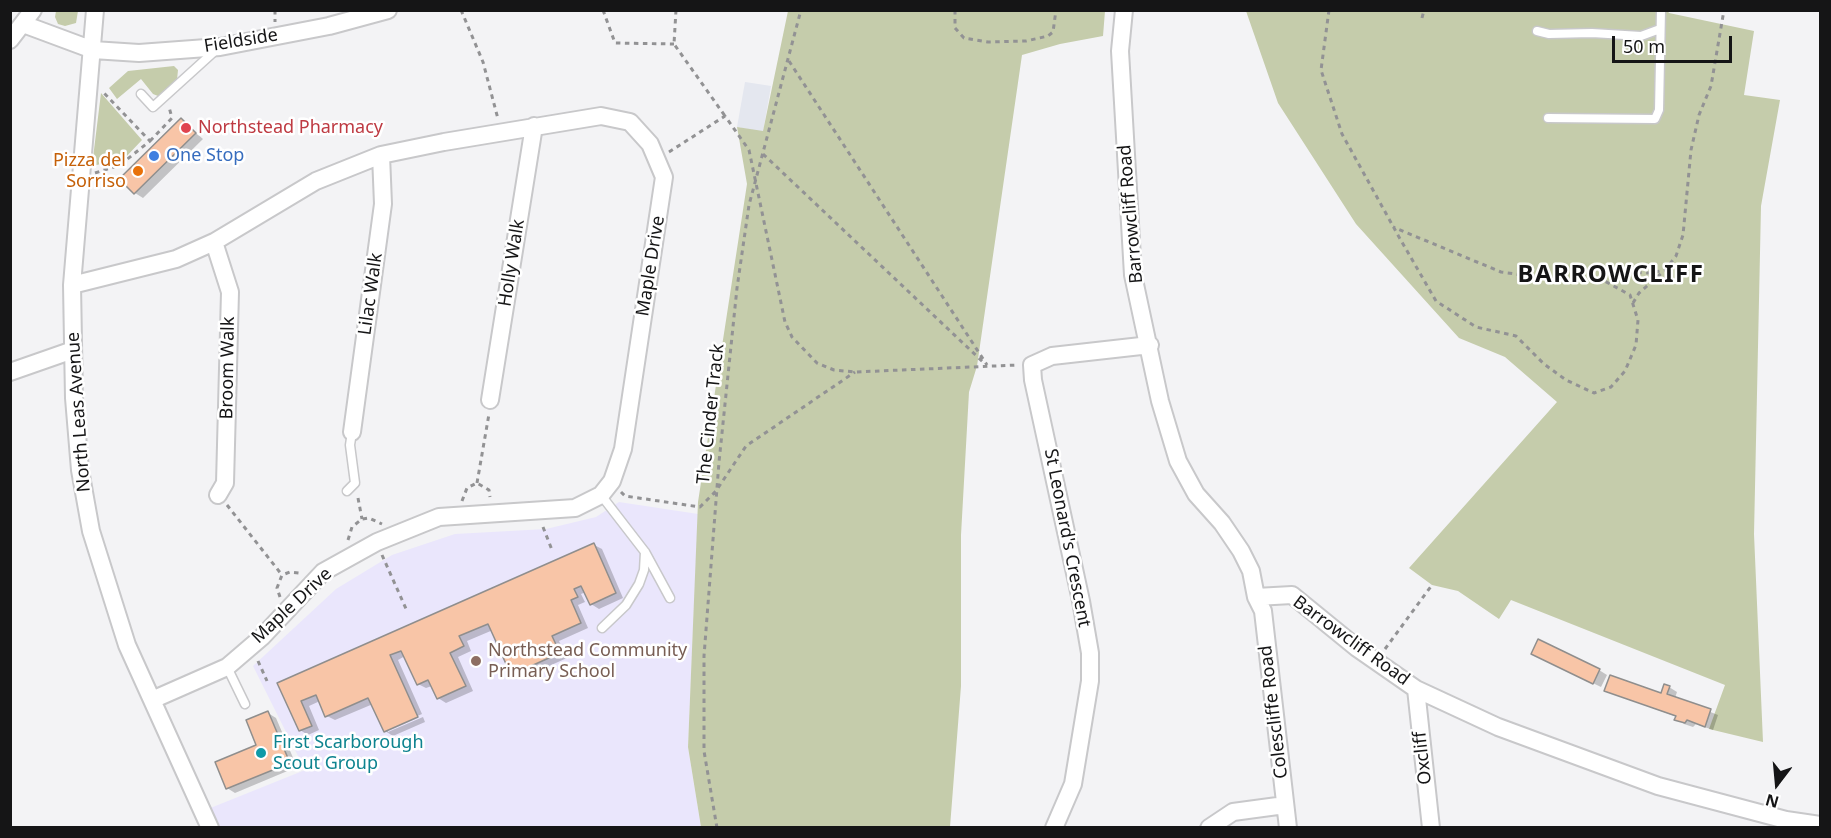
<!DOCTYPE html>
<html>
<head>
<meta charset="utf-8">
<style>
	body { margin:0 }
	#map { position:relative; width:1831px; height:838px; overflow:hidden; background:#f3f3f5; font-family:"Noto Sans",sans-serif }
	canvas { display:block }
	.frame { position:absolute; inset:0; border:12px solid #151516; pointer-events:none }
	.north { position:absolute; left:1747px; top:754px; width:60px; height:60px; -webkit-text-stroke:4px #fff; paint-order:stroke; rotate:196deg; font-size:16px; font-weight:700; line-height:24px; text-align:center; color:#151516 }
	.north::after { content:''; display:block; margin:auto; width:21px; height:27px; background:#151516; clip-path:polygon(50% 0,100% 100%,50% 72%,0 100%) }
	.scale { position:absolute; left:1612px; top:36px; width:120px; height:27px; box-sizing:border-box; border:3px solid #151516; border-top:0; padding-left:8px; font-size:18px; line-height:21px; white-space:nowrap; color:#151516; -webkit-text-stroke:4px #fff; paint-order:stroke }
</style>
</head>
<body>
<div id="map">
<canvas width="1831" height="838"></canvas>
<div class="frame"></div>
<div class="north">N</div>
<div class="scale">50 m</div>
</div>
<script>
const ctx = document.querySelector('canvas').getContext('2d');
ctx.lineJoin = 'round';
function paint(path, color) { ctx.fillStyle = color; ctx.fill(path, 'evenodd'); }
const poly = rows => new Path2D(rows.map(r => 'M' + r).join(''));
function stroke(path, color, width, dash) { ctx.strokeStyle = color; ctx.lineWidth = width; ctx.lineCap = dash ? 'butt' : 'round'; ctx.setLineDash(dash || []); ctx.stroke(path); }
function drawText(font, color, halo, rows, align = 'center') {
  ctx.font = font + ' "Noto Sans",sans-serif'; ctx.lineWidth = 5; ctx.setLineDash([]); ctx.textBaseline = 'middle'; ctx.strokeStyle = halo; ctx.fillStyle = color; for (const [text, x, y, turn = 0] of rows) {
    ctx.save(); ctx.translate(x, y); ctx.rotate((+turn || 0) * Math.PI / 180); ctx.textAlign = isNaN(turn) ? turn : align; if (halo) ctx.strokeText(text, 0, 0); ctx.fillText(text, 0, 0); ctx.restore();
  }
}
const built = poly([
	[745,82,771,86,763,132,737,127]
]);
const education = poly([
	[619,502,698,514,688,747,701,827,210,828,203,811,305,770,253,666,336,589,392,555,455,534,546,529,596,517]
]);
const green = poly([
	[1667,10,1669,13,1754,31,1744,95,1780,100,1761,206,1754,534,1763,742,1709,729,1725,685,1511,600,1499,619,1458,591,1432,585,1409,568,1557,402,1505,357,1459,338,1356,224,1278,103,1246,11],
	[56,11,78,11,76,23,65,26,58,24,55,17],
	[788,11,1105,11,1103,36,1060,44,1022,55,977,366,969,392,961,535,961,686,950,827,701,827,688,747,698,502,747,184,737,127,763,131],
	[174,66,178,70,177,80,158,96,153,94,141,79,117,99,109,88,128,71],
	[101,93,142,140,124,159,92,166]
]);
const shadow = poly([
	[181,120,203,139,143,198,135,193],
	[594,545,602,549,623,598,599,609,591,604,586,592,581,594,585,602,578,605,588,628,559,641,567,658,520,679,512,674,493,630,467,641,471,651,458,657,473,691,446,703,438,698,432,686,426,688,418,684,405,656,398,660,422,714,388,729,388,732,423,717,425,722,393,736,385,731,373,704,335,720,327,716,320,701,309,706,319,730,308,735,300,730,279,684],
	[1541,658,1599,670,1607,675,1601,687],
	[1669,687,1677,692,1675,698,1718,715,1713,730,1696,724,1693,727,1684,724,1677,717,1606,691,1662,695],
	[268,713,276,718,297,767,235,793,227,788,258,745]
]);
const building = poly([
	[181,118,196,133,134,194,119,179,181,118],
	[594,543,616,593,590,605,581,586,574,589,578,597,571,600,581,623,552,636,560,653,511,675,488,624,459,636,464,646,450,653,466,686,437,699,428,680,417,685,401,651,390,655,418,717,384,732,368,698,325,717,316,695,301,701,312,726,299,731,277,683,594,543],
	[1538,639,1600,669,1593,684,1531,654,1538,639],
	[1610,675,1661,693,1664,684,1670,686,1667,694,1711,709,1705,727,1687,720,1685,723,1674,720,1676,716,1604,691,1610,675],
	[268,711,290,763,226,789,215,762,256,745,246,720,268,711]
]);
const path = poly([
	[275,10,275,22],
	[461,10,483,62,498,119],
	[603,10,615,43,674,44],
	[676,10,674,44,725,116],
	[955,10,955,28,964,38,988,42,1026,41,1048,36,1053,32,1056,10],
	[1329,10,1321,70,1342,134,1399,237,1436,301,1476,327,1516,336,1544,364,1566,380,1594,393,1611,387,1625,371,1636,345,1638,320,1630,295,1601,279,1544,278,1501,272,1393,227],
	[1422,18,1424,10],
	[789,61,987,365],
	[150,141,172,118,169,107],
	[669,152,725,116,749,150,785,322,792,337,817,363,834,370,855,372,1018,365],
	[763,154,983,362],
	[95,173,120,165,150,141,104,93],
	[1602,278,1624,272,1650,273,1665,270,1676,256,1683,235,1691,150,1699,115,1711,86,1724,10],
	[1633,303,1639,293,1664,271],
	[477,483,489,414],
	[621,492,625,496,700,507,716,491,746,446,855,372],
	[358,498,362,519],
	[462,501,467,488,477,483,489,490,490,497],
	[227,505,282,575],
	[543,527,552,550],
	[348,540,352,527,362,519,369,518,382,524],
	[382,555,407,611],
	[280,597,277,588,282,575,290,572,299,573],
	[1385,649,1432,585],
	[258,661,267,681],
	[717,828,704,751,704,656,719,462,737,288,749,205,801,10]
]);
const lane = poly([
	[1537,31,1549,34,1592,33,1641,36,1660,29],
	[141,94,153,107,217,49],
	[1548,118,1655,119,1659,110,1661,10],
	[347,491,355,483,350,445,352,432],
	[601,495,645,552,670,598],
	[602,628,626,605,639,584,644,570,645,552],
	[227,667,245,704]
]);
const street = poly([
	[95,10,72,285,74,398,80,470,91,531,127,645,210,828],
	[1124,10,1120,51,1133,275,1160,401,1178,461,1196,494,1222,523,1241,551,1251,571,1256,597,1263,611,1288,828],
	[23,24,93,50,139,53,220,47,329,26,388,10],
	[10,40,33,10],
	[214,242,230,292,225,483,218,495],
	[72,285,176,259,214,242,316,181,381,155,444,142,601,116,630,122,650,144,664,177,623,449,612,481,601,495,575,508,439,517,377,542,323,572,262,637,227,667,152,700],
	[10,372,73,350],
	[490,400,534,126],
	[352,432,383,204,381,155],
	[1256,597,1292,595,1357,648,1416,689,1498,727,1658,786,1786,820,1820,825],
	[1416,689,1431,828],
	[1054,828,1073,784,1090,681,1090,653,1081,601,1033,380,1032,365,1052,356,1150,345],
	[1209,828,1233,812,1285,805]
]);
const markers = [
	[186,128,6,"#e0444e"],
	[154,156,6,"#3f7fe0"],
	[138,171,6,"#e8710a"],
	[476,661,6,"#8d6e63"],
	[261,753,6,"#0f9aa8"]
];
const streetNames = [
	["Fieldside",241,41,-9],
	["Barrowcliff Road",1131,214,-95],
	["Holly Walk",512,263,-81],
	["Maple Drive",651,266,-81],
	["Lilac Walk",371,294,-82],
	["Broom Walk",228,368,-89],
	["North Leas Avenue",79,412,-94],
	["The Cinder Track",711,414,-84],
	["St Leonard's Crescent",1067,538,79],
	["Maple Drive",292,606,-43],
	["Barrowcliff Road",1351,641,36],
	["Colescliffe Road",1274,712,-97],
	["Oxcliff",1423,758,-96]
];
const healthNames = [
	["Northstead Pharmacy",198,128]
];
const shopNames = [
	["One Stop",166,156]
];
const foodNames = [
	["Pizza del",126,161],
	["Sorriso",126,182]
];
const educationNames = [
	["Northstead Community",488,651],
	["Primary School",488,672]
];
const cultureNames = [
	["First Scarborough",273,743],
	["Scout Group",273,764]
];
const districtNames = [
	["BARROWCLIFF",1611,275]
];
paint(built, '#e4e7ef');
paint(education, '#eae6fc');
paint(green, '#c5ccab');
paint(shadow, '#0003');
paint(building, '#f8c5a7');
stroke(building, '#8f8e8d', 1.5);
stroke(lane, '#c8c8ca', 11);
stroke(street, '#c8c8ca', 20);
stroke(path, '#929294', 3, [4.5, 4.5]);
stroke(lane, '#fff', 8);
stroke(street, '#fff', 16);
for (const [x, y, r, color] of markers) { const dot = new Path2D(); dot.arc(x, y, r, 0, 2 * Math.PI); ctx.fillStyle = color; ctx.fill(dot); stroke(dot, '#fff', 2); }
drawText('18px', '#151516', '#fff', streetNames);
drawText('18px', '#be3a42', '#fff', healthNames, 'left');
drawText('18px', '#366cbe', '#fff', shopNames, 'left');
drawText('18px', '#c56008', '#fff', foodNames, 'right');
drawText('18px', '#785e54', '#fff', educationNames, 'left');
drawText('18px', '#0d838f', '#fff', cultureNames, 'left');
ctx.letterSpacing = '1.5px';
drawText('bold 24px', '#151516', '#fff', districtNames);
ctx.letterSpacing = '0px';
</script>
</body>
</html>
